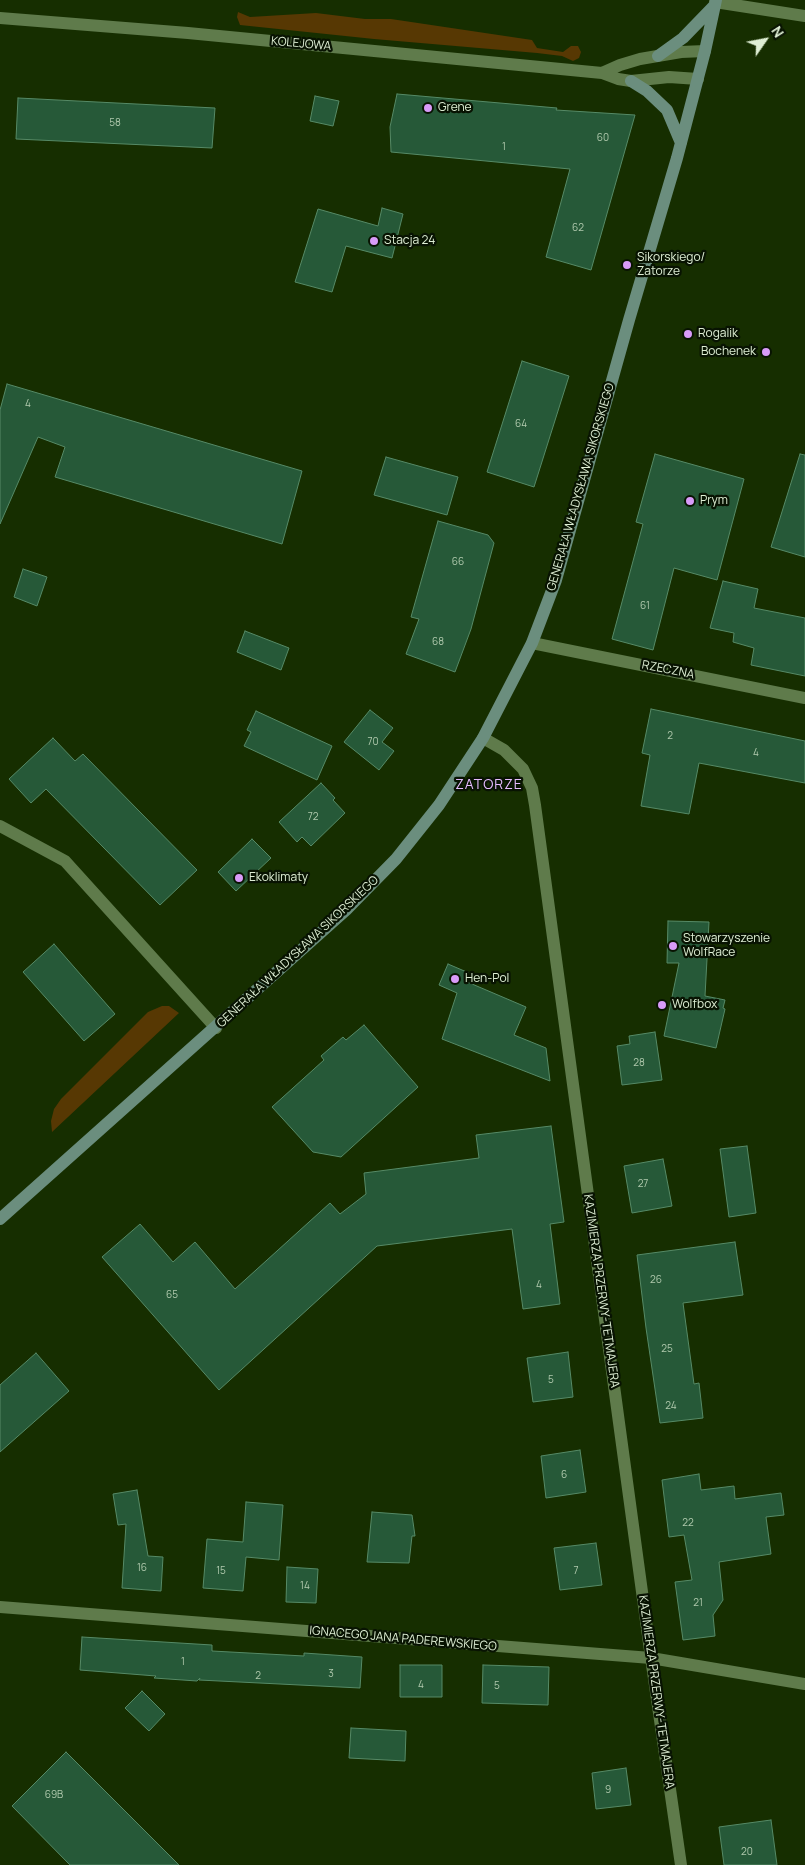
<!DOCTYPE html>
<html>
<head>
<meta charset="utf-8">
<style>
	body { margin:0 }
	#map { position:relative; width:805px; height:1865px; overflow:hidden; background:#162e00; font-family:Manrope,sans-serif }
	canvas { display:block }
	.north { position:absolute; left:740px; top:15px; width:50px; height:50px; -webkit-text-stroke:4px #081302; paint-order:stroke; rotate:57deg; font-size:14px; font-weight:700; line-height:20px; text-align:center; color:#deeed4 }
	.north::after { content:''; display:block; margin:auto; width:18px; height:22px; background:#deeed4; clip-path:polygon(50% 0,100% 100%,50% 72%,0 100%) }
</style>
</head>
<body>
<div id="map">
<canvas width="805" height="1865"></canvas>
<div class="north">N</div>
</div>
<script>
const ctx = document.querySelector('canvas').getContext('2d');
ctx.lineJoin = 'round';
function paint(path, color) { ctx.fillStyle = color; ctx.fill(path, 'evenodd'); }
const poly = rows => new Path2D(rows.map(r => 'M' + r).join(''));
function stroke(path, color, width, dash) { ctx.strokeStyle = color; ctx.lineWidth = width; ctx.lineCap = dash ? 'butt' : 'round'; ctx.setLineDash(dash || []); ctx.stroke(path); }
function drawText(font, color, halo, rows, align = 'center') {
  ctx.font = font + ' Manrope,sans-serif'; ctx.lineWidth = 4.5; ctx.setLineDash([]); ctx.textBaseline = 'middle'; ctx.strokeStyle = halo; ctx.fillStyle = color; for (const [text, x, y, turn = 0] of rows) {
    ctx.save(); ctx.translate(x, y); ctx.rotate((+turn || 0) * Math.PI / 180); ctx.textAlign = isNaN(turn) ? turn : align; if (halo) ctx.strokeText(text, 0, 0); ctx.fillText(text, 0, 0); ctx.restore();
  }
}
const green = poly([
	[238,12,250,17,316,13,365,19,391,19,532,40,537,48,563,52,571,46,578,46,581,52,579,58,573,61,562,56,537,53,374,39,240,25,237,17],
	[162,1006,169,1006,179,1013,52,1132,51,1121,54,1109,61,1099,148,1012]
]);
const building = poly([
	[397,94,557,108,556,110,635,115,591,270,546,257,570,169,391,152,390,127,397,94],
	[315,96,339,101,333,126,310,121,315,96],
	[18,98,215,108,212,148,16,139,18,98],
	[382,208,403,214,392,258,346,246,332,292,295,282,318,209,378,226,382,208],
	[522,361,569,376,534,487,487,472,522,361],
	[7,384,302,471,282,544,55,477,65,447,38,437,0,524,0,410,7,384],
	[655,454,744,479,717,580,674,568,653,650,612,639,643,524,636,522,655,454],
	[800,454,805,455,805,557,771,547,800,454],
	[386,457,458,477,447,515,374,495,386,457],
	[438,521,488,535,494,543,471,629,455,672,406,654,419,619,411,617,438,521],
	[23,569,47,577,37,606,14,597,23,569],
	[723,581,758,589,754,608,805,618,805,676,751,665,754,648,733,642,734,633,710,628,723,581],
	[245,631,289,648,281,670,237,652,245,631],
	[651,709,805,741,805,783,699,763,689,814,641,806,650,755,642,753,651,709],
	[370,710,393,728,382,742,394,751,379,770,344,742,370,710],
	[256,711,332,746,317,780,244,746,251,732,247,730,256,711],
	[53,738,75,761,83,754,197,870,160,905,46,789,31,803,9,779,53,738],
	[321,783,335,798,333,800,345,813,311,846,302,837,297,842,279,822,321,783],
	[252,839,271,858,236,891,218,872,252,839],
	[668,921,709,922,705,996,725,1000,723,1008,725,1009,716,1048,664,1036,679,963,667,963,668,921],
	[54,944,115,1014,84,1041,23,972,54,944],
	[448,964,469,973,465,981,526,1007,514,1035,546,1048,550,1081,442,1039,457,993,439,985,448,964],
	[364,1025,418,1087,341,1157,313,1152,272,1107,324,1060,321,1056,343,1037,346,1040,364,1025],
	[655,1032,662,1080,622,1085,617,1046,630,1044,629,1036,655,1032],
	[551,1126,564,1222,550,1224,560,1304,523,1309,512,1229,377,1246,219,1390,102,1257,140,1224,173,1262,195,1242,235,1289,330,1203,340,1214,366,1194,364,1173,479,1158,476,1135,551,1126],
	[747,1146,756,1213,729,1217,720,1149,747,1146],
	[663,1159,672,1206,632,1213,624,1166,663,1159],
	[735,1242,743,1295,683,1303,694,1384,699,1383,703,1418,660,1423,646,1328,637,1255,735,1242],
	[568,1352,573,1397,533,1402,527,1358,568,1352],
	[36,1353,69,1391,0,1452,0,1385,36,1353],
	[580,1450,586,1492,546,1498,541,1456,580,1450],
	[699,1474,701,1490,734,1486,735,1499,781,1493,784,1515,766,1517,771,1554,719,1562,723,1600,713,1615,715,1636,683,1640,675,1582,692,1580,684,1535,669,1537,662,1480,699,1474],
	[137,1490,148,1556,163,1557,161,1591,122,1588,126,1524,118,1525,113,1494,137,1490],
	[246,1502,283,1505,279,1560,246,1557,243,1591,203,1588,207,1539,243,1542,246,1502],
	[372,1512,412,1515,415,1536,412,1536,409,1563,367,1562,372,1512],
	[596,1543,602,1585,560,1590,554,1548,596,1543],
	[287,1567,318,1569,316,1603,286,1602,287,1567],
	[82,1637,212,1645,212,1651,304,1656,304,1653,362,1657,360,1688,199,1680,200,1678,197,1681,154,1678,156,1676,80,1670,82,1637],
	[400,1665,442,1665,442,1697,400,1697,400,1665],
	[483,1665,549,1667,548,1705,482,1703,483,1665],
	[142,1691,165,1714,149,1731,125,1708,142,1691],
	[351,1728,406,1731,405,1761,349,1758,351,1728],
	[66,1752,179,1865,70,1865,12,1806,66,1752],
	[626,1768,631,1805,596,1809,592,1773,626,1768],
	[771,1820,777,1865,724,1865,719,1827,771,1820]
]);
const street = poly([
	[715,2,805,16],
	[0,18,188,33,602,73,618,79,631,81,669,77,698,79],
	[602,73,620,65,640,59,681,52,705,51],
	[532,643,805,698],
	[483,738,504,750,523,769,532,788,535,805,651,1658,681,1865],
	[0,826,65,861,216,1028],
	[0,1607,651,1658,805,1684]
]);
const secondary = poly([
	[658,56,683,38,714,6],
	[631,81,647,91,667,110,681,143],
	[0,1219,346,910,396,859,439,805,483,738,532,643,556,580,629,320,677,158,705,51,716,0]
]);
const markers = [
	[428,108,5,"#d89bf8"],
	[374,241,5,"#d89bf8"],
	[627,265,5,"#d89bf8"],
	[688,334,5,"#d89bf8"],
	[766,352,5,"#d89bf8"],
	[690,501,5,"#d89bf8"],
	[239,878,5,"#d89bf8"],
	[673,946,5,"#d89bf8"],
	[455,979,5,"#d89bf8"],
	[662,1005,5,"#d89bf8"]
];
const numberNames = [
	["58",115,123],
	["60",603,138],
	["1",504,147],
	["62",578,228],
	["4",28,404],
	["64",521,424],
	["66",458,562],
	["61",645,606],
	["68",438,642],
	["2",670,736],
	["70",373,742],
	["4",756,753],
	["72",313,817],
	["28",639,1063],
	["27",643,1184],
	["26",656,1280],
	["4",539,1285],
	["65",172,1295],
	["25",667,1349],
	["5",551,1380],
	["24",671,1406],
	["6",564,1475],
	["22",688,1523],
	["16",142,1568],
	["15",221,1571],
	["7",576,1571],
	["14",305,1586],
	["21",698,1603],
	["1",183,1662],
	["3",331,1674],
	["2",258,1676],
	["4",421,1685],
	["5",497,1686],
	["9",608,1790],
	["69B",54,1795],
	["20",747,1852]
];
const streetNames = [
	["KOLEJOWA",301,44,5],
	["GENERAŁA WŁADYSŁAWA SIKORSKIEGO",581,487,-74],
	["RZECZNA",668,670,11],
	["GENERAŁA WŁADYSŁAWA SIKORSKIEGO",298,952,-43],
	["KAZIMIERZA PRZERWY-TETMAJERA",601,1291,82],
	["IGNACEGO JANA PADEREWSKIEGO",403,1639,5],
	["KAZIMIERZA PRZERWY-TETMAJERA",656,1692,82]
];
const poiNames = [
	["Grene",438,108],
	["Stacja 24",384,241],
	["Sikorskiego/",637,258],
	["Zatorze",637,272],
	["Rogalik",698,334],
	["Bochenek",756,352,"right"],
	["Prym",700,501],
	["Ekoklimaty",249,878],
	["Stowarzyszenie",683,939],
	["WolfRace",683,953],
	["Hen-Pol",465,979],
	["Wolfbox",672,1005]
];
const neighbourhoodNames = [
	["ZATORZE",489,785]
];
paint(green, '#573803');
paint(building, '#265938');
stroke(building, '#568a66', 1);
stroke(street, '#5f7b4b', 12);
stroke(secondary, '#6b8e7e', 12);
for (const [x, y, r, color] of markers) { const dot = new Path2D(); dot.arc(x, y, r, 0, 2 * Math.PI); ctx.fillStyle = color; ctx.fill(dot); stroke(dot, '#081302', 2); }
drawText('10px', '#b0c9ad', null, numberNames);
drawText('12px', '#deeed4', '#081302', streetNames);
drawText('12px', '#deeed4', '#081302', poiNames, 'left');
ctx.letterSpacing = '1px';
drawText('14px', '#e6bcfe', '#081302', neighbourhoodNames);
ctx.letterSpacing = '0px';
</script>
</body>
</html>
